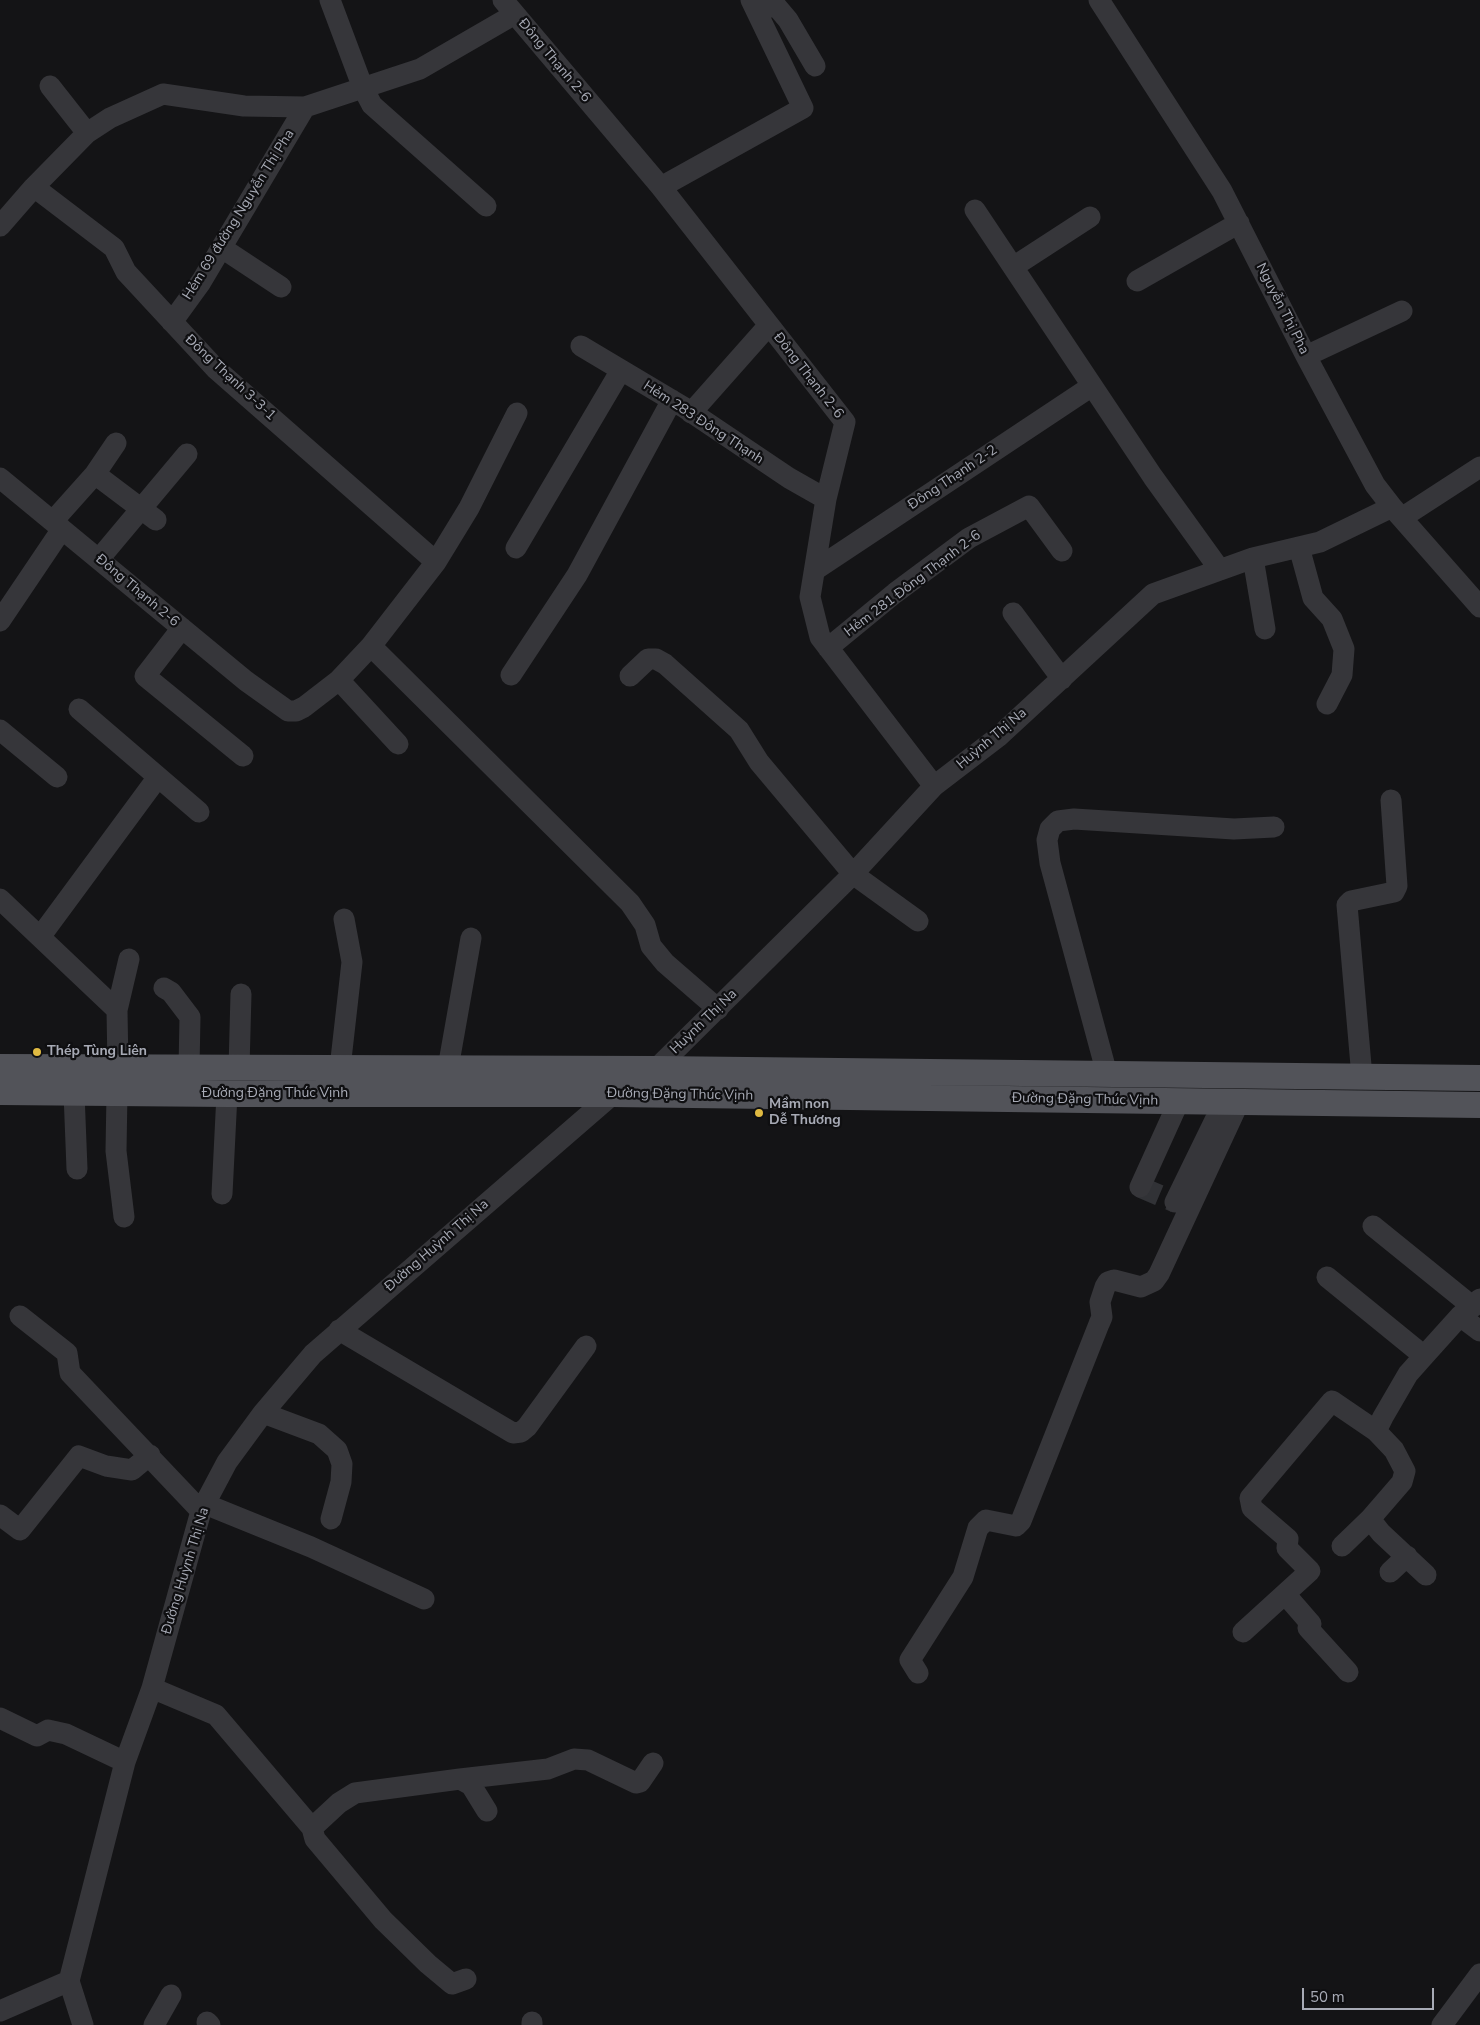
<!DOCTYPE html>
<html>
<head>
<meta charset="utf-8">
<style>
	body { margin:0 }
	#map { position:relative; width:1480px; height:2025px; overflow:hidden; background:#141416; font-family:"Nunito Sans",sans-serif }
	canvas { display:block }
	.scale { position:absolute; left:1302px; top:1988px; width:132px; height:22px; box-sizing:border-box; border:2px solid #a7aab5; border-top:0; padding-left:6px; font-size:15px; line-height:18px; white-space:nowrap; color:#a7aab5; -webkit-text-stroke:4px #0f0f11; paint-order:stroke }
</style>
</head>
<body>
<div id="map">
<canvas width="1480" height="2025"></canvas>
<div class="scale">50 m</div>
</div>
<script>
const ctx = document.querySelector('canvas').getContext('2d');
ctx.lineJoin = 'round';
const poly = rows => new Path2D(rows.map(r => 'M' + r).join(''));
function stroke(path, color, width, dash) { ctx.strokeStyle = color; ctx.lineWidth = width; ctx.lineCap = dash ? 'butt' : 'round'; ctx.setLineDash(dash || []); ctx.stroke(path); }
function drawText(font, color, halo, rows, align = 'center') {
  ctx.font = font + ' "Nunito Sans",sans-serif'; ctx.lineWidth = 4.5; ctx.setLineDash([]); ctx.textBaseline = 'middle'; ctx.strokeStyle = halo; ctx.fillStyle = color; for (const [text, x, y, turn = 0] of rows) {
    ctx.save(); ctx.translate(x, y); ctx.rotate((+turn || 0) * Math.PI / 180); ctx.textAlign = isNaN(turn) ? turn : align; if (halo) ctx.strokeText(text, 0, 0); ctx.fillText(text, 0, 0); ctx.restore();
  }
}
const minorTunnel = poly([
	[1140,1187,1175,1202]
]);
const minor = poly([
	[330,0,363,88,372,105,486,206],
	[503,0,661,187,845,422,826,499,810,597,820,637,934,786],
	[1099,0,1222,191,1306,356,1375,485,1392,507,1480,607],
	[754,6,777,7,788,20,815,66],
	[50,86,87,133],
	[34,187,114,248,126,272,216,369,436,562],
	[661,187,803,108,751,0],
	[975,210,1153,477,1220,570],
	[0,226,34,187,87,133,110,118,163,94,244,106,305,107,420,69,515,14],
	[222,248,281,287],
	[1013,267,1090,217],
	[1137,281,1239,223],
	[172,322,201,282,305,107],
	[581,346,685,408,789,478,826,499],
	[1306,356,1402,311],
	[517,413,469,508,436,562,371,646,630,903,645,925,651,946,665,963,718,1009],
	[691,413,769,325],
	[95,474,156,520],
	[0,478,246,681,288,711,296,711,304,707,339,680,371,646],
	[1403,517,1480,467],
	[53,521,95,474,116,443],
	[1299,547,1313,598,1332,619,1344,649,1342,675,1327,704],
	[516,548,621,370],
	[1253,558,1265,629],
	[99,559,187,454],
	[815,570,1092,386],
	[1013,613,1062,679],
	[0,621,62,529],
	[182,628,145,676,243,756],
	[828,648,895,593,969,538,1029,506,1062,551],
	[511,675,577,575,672,400],
	[630,676,648,659,656,659,665,664,739,730,759,762,853,874,918,921],
	[339,680,398,744],
	[79,709,199,812],
	[0,730,57,777],
	[0,899,117,1010,118,1068],
	[40,937,158,777],
	[164,988,171,992,190,1017,189,1068],
	[117,1010,129,959],
	[239,1068,241,994],
	[340,1068,352,962,344,919],
	[448,1068,471,938],
	[656,1069,853,874,934,786,998,737,1153,594,1253,558,1320,542,1392,507],
	[1107,1074,1050,863,1047,840,1050,829,1058,821,1074,819,1234,829,1274,827],
	[1362,1077,1347,905,1351,901,1394,892,1397,886,1391,800],
	[74,1093,77,1169],
	[117,1093,116,1151,124,1217],
	[1140,1187,1179,1101],
	[222,1194,227,1094],
	[1175,1202,1215,1120],
	[1373,1226,1473,1307],
	[1327,1277,1424,1356],
	[20,1316,67,1353,70,1373,201,1511],
	[1460,1316,1480,1331],
	[339,1330,513,1433,521,1432,527,1427,586,1346],
	[263,1413,319,1434,337,1450,342,1464,341,1482,331,1519],
	[205,1504,311,1547,424,1599],
	[0,1515,20,1530,79,1456,106,1466,132,1470,150,1455],
	[1370,1519,1381,1533,1426,1575],
	[1342,1546,1370,1519,1402,1482,1405,1471,1394,1450,1376,1431,1383,1417,1408,1374,1424,1356,1460,1316,1480,1299],
	[1390,1572,1407,1556],
	[1285,1594,1311,1624,1308,1628,1348,1672],
	[1243,1632,1310,1571,1287,1548,1288,1539,1252,1508,1250,1498,1332,1401,1376,1431],
	[918,1673,910,1660,963,1577,978,1528,986,1520,1016,1526,1021,1521,1099,1324,1102,1317,1100,1302,1105,1287,1108,1282,1114,1280,1141,1287,1154,1281,1159,1274,1239,1102],
	[152,1688,216,1715,312,1828,315,1839,383,1920,428,1964,452,1984,466,1979],
	[0,1718,37,1736,48,1730,66,1734,125,1762],
	[460,1779,548,1769,574,1759,588,1760,636,1783,640,1782,653,1763],
	[312,1828,339,1803,355,1793,460,1779,471,1785,487,1811],
	[0,2011,69,1981],
	[207,2022,210,2025],
	[83,2025,69,1981,125,1762,152,1688,201,1511,227,1462,263,1413,313,1354,613,1094],
	[154,2025,171,1995],
	[532,2025,532,2022],
	[1442,2025,1480,1974]
]);
const major = poly([
	[0,1067,656,1069,1480,1078],
	[0,1092,227,1094,613,1094,1480,1105]
]);
const markers = [
	[37,1052,5,"#e0ba42"],
	[759,1113,5,"#e0ba42"]
];
const streetNames = [
	["Đông Thạnh 2-6",554,61,50],
	["Hẻm 69 đường Nguyễn Thị Pha",239,215,-58],
	["Nguyễn Thị Pha",1282,309,63],
	["Đông Thạnh 2-6",808,376,52],
	["Đông Thạnh 3-3-1",230,378,43],
	["Hẻm 283 Đông Thạnh",703,423,33],
	["Đông Thạnh 2-2",953,478,-34],
	["Hẻm 281 Đông Thạnh 2-6",913,584,-37],
	["Đông Thạnh 2-6",137,591,40],
	["Huỳnh Thị Na",992,739,-40],
	["Huỳnh Thị Na",704,1022,-44],
	["Đường Đặng Thúc Vịnh",275,1094],
	["Đường Đặng Thúc Vịnh",680,1095,1],
	["Đường Đặng Thúc Vịnh",1085,1100,1],
	["Đường Huỳnh Thị Na",437,1246,-41],
	["Đường Huỳnh Thị Na",186,1571,-73]
];
const poiNames = [
	["Thép Tùng Liên",47,1052],
	["Mầm non",769,1105],
	["Dễ Thương",769,1121]
];
stroke(minorTunnel, '#313236', 21, [21, 11]);
stroke(minor, '#36363a', 21);
stroke(major, '#525359', 26);
for (const [x, y, r, color] of markers) { const dot = new Path2D(); dot.arc(x, y, r, 0, 2 * Math.PI); ctx.fillStyle = color; ctx.fill(dot); stroke(dot, '#0f0f11', 2); }
drawText('14px', '#a7aab5', '#0f0f11', streetNames);
drawText('bold 14px', '#a7aab5', '#0f0f11', poiNames, 'left');
</script>
</body>
</html>
